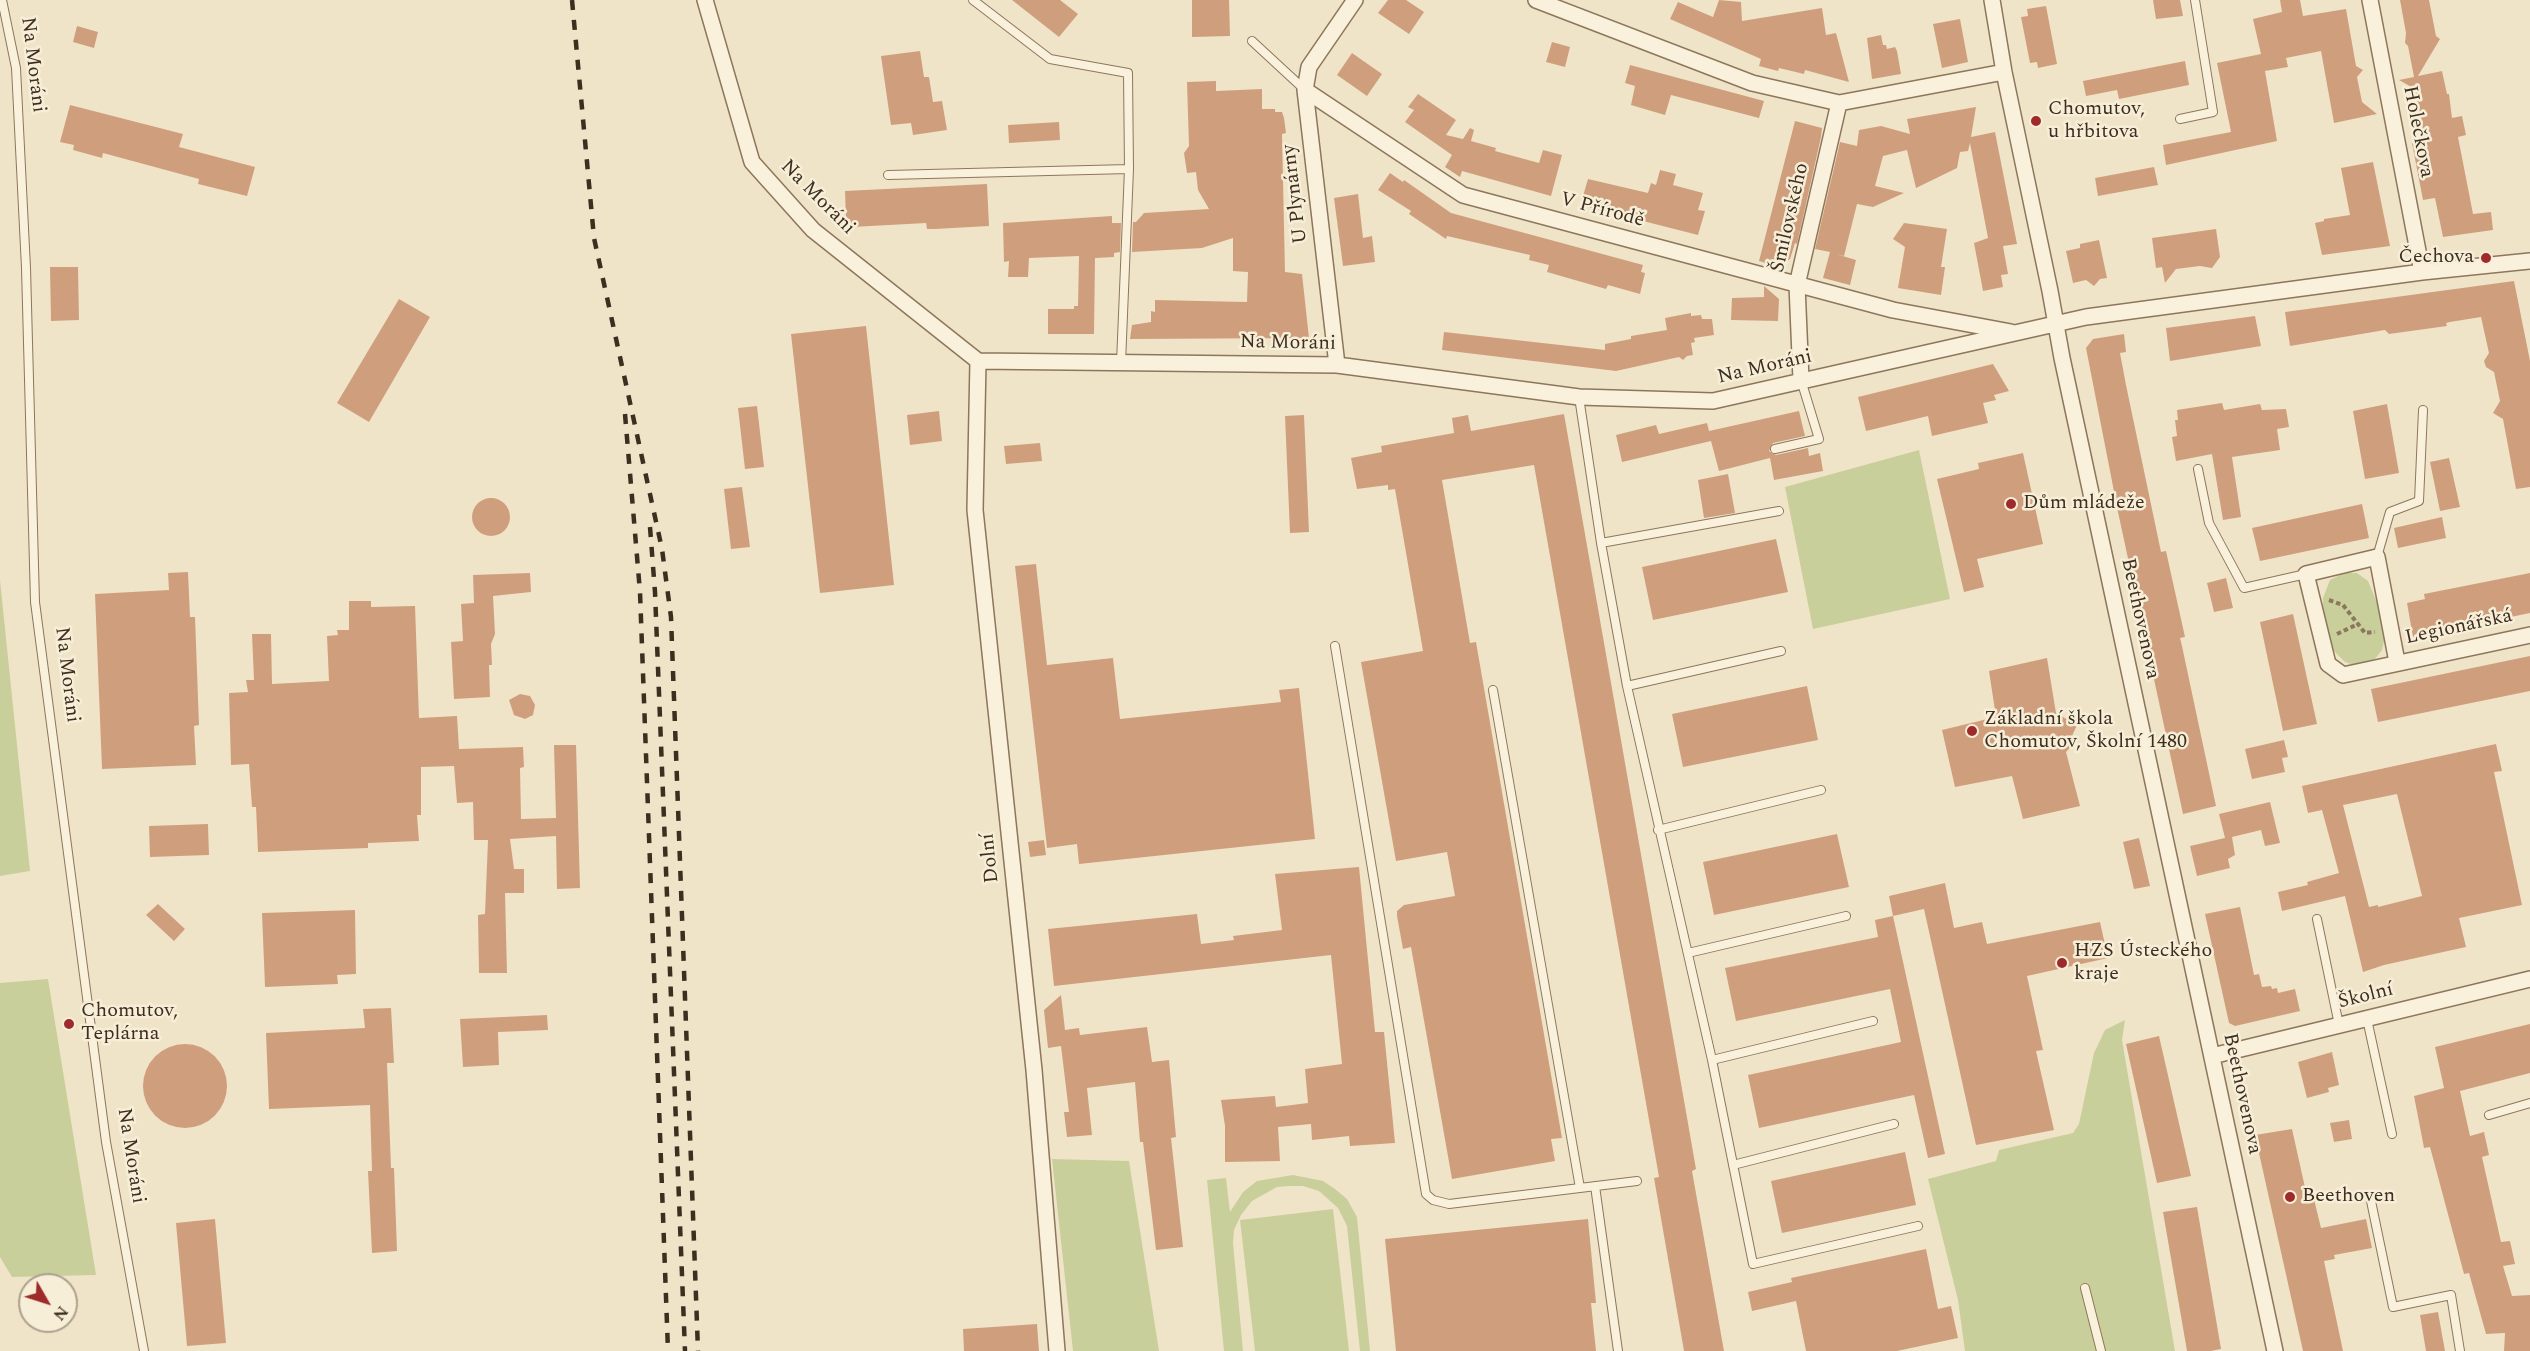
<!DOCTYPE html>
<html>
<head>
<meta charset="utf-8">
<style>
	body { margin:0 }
	#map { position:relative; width:2530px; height:1351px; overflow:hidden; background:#f0e4c8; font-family:Spectral,serif }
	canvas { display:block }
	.north { position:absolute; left:18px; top:1273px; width:60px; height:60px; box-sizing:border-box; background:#f7eed8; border:2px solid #ada18e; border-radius:50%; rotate:129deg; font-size:16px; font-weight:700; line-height:24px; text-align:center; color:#3d2e20 }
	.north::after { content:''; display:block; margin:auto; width:21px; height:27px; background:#9e2a2b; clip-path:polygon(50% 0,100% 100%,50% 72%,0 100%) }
</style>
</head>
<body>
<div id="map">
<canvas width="2530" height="1351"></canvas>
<div class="north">N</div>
</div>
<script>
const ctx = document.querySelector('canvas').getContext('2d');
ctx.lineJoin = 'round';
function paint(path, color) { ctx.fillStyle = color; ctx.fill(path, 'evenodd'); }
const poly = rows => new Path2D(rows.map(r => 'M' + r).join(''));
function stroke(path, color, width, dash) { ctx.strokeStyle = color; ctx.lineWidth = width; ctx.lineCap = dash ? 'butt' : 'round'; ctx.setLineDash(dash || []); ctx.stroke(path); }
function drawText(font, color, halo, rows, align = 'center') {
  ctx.font = font + ' Spectral,serif'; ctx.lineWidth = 5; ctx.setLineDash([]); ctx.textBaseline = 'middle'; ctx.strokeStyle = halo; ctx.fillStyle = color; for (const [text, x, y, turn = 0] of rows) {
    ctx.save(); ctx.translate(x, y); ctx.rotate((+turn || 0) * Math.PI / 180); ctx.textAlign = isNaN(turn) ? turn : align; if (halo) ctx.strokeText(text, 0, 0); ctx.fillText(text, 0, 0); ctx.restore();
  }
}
const green = poly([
	[1919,450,1950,599,1813,629,1785,487],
	[2344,573,2357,573,2368,581,2381,612,2385,637,2382,650,2372,663,2360,667,2345,662,2334,651,2323,618,2323,598,2330,580],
	[0,580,30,871,0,876],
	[48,979,96,1275,12,1277,0,1257,0,983],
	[2125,1020,2122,1040,2175,1351,1965,1351,1958,1300,1928,1179,1996,1161,1999,1150,2073,1133,2079,1124,2094,1053,2105,1030],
	[1052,1159,1129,1161,1159,1351,1073,1351],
	[1293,1175,1323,1181,1335,1189,1347,1199,1357,1217,1370,1351,1360,1351,1347,1226,1338,1208,1319,1191,1303,1186,1290,1186,1277,1187,1252,1201,1241,1215,1234,1230,1233,1243,1243,1351,1224,1351,1207,1180,1226,1178,1230,1212,1243,1192,1257,1181],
	[1333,1209,1349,1351,1255,1351,1240,1220]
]);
const building = poly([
	[1012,0,1060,0,1078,14,1059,37],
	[1192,0,1229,0,1230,36,1192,37],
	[1388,0,1406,0,1424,12,1409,34,1378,13],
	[1719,0,1741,2,1742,21,1822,8,1826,35,1836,33,1849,82,1805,70,1804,74,1779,68,1778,71,1759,66,1761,59,1670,19,1678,2,1713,17],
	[2153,0,2180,0,2183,16,2156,19],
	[2280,0,2300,0,2303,16,2346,9,2356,66,2363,70,2357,77,2362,102,2377,114,2334,123,2321,51,2286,58,2288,67,2265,71,2277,141,2166,165,2163,145,2231,132,2217,63,2261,54,2253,19,2282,12],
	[2400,0,2429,0,2436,36,2440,39,2418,76,2442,71,2447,94,2449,94,2452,118,2462,116,2466,135,2458,137,2473,214,2491,212,2493,230,2443,237,2435,198,2423,200,2412,143,2425,141,2421,118,2415,89,2399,80,2414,77,2408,46,2405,43,2406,33],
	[2046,6,2057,64,2038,68,2037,62,2030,63,2021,17,2028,16,2027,9],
	[1960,19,1968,62,1942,68,1933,24],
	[77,26,98,32,94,48,73,42],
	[1881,35,1883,45,1886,45,1887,49,1895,47,1897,51,1901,74,1872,79,1867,38],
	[1552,42,1570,47,1565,67,1546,62],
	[920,51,924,77,929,77,933,102,942,101,947,130,913,135,911,123,891,125,881,56],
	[1352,53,1382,74,1367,96,1337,75],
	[2185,61,2189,85,2119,99,2117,90,2086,96,2083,81],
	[1630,65,1764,101,1759,118,1671,95,1665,115,1631,105,1635,86,1625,83],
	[1216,81,1216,91,1262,89,1262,109,1275,109,1275,112,1282,112,1284,118,1286,133,1282,134,1285,272,1302,274,1309,338,1130,339,1132,325,1151,322,1151,311,1155,312,1155,300,1247,302,1248,272,1233,271,1233,238,1202,248,1132,252,1133,222,1136,222,1144,213,1209,209,1198,190,1196,172,1187,173,1184,153,1189,146,1187,82],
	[1418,94,1456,120,1446,135,1463,139,1470,128,1474,130,1471,141,1496,148,1495,151,1539,163,1543,150,1562,155,1551,196,1462,171,1460,177,1445,167,1452,155,1405,122,1414,110,1408,107],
	[70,105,183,134,179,147,255,167,247,196,198,184,199,179,103,153,102,158,73,150,74,145,60,142],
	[1976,107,1971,137,1995,132,2017,244,2003,246,2008,274,2001,275,2003,287,1983,291,1974,243,1988,238,1970,143,1968,151,1960,152,1957,168,1916,188,1907,150,1883,156,1875,186,1904,193,1873,207,1857,204,1844,256,1836,254,1856,260,1850,285,1823,278,1830,252,1815,249,1840,142,1857,146,1859,130,1881,126,1910,134,1907,119],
	[1795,121,1822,128,1821,137,1797,244,1795,243,1790,259,1779,267,1759,261],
	[1059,122,1060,140,1009,143,1008,125],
	[2373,162,2390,246,2322,255,2315,223,2324,221,2324,219,2350,215,2341,168],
	[2154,167,2158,185,2098,196,2095,178],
	[1660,170,1676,174,1673,185,1703,193,1698,210,1705,211,1698,235,1584,206,1587,198,1583,196,1588,179,1648,193,1651,183,1656,185],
	[1390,173,1403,182,1404,180,1451,213,1643,265,1641,272,1645,273,1640,294,1608,285,1606,289,1547,272,1549,265,1529,260,1530,255,1447,236,1446,239,1409,214,1411,211,1378,190],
	[987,184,989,226,935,229,927,229,926,223,852,227,850,219,846,219,845,191],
	[1358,194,1363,238,1372,236,1375,262,1343,266,1334,198],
	[1112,216,1112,223,1121,223,1120,252,1114,253,1114,257,1095,258,1094,334,1048,334,1048,309,1074,309,1074,306,1078,306,1079,256,1029,258,1028,277,1008,277,1009,261,1004,262,1003,223],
	[1904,223,1947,229,1941,267,1945,267,1941,295,1898,288,1905,247,1893,239],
	[2216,229,2220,257,2212,268,2200,266,2176,269,2165,283,2162,267,2156,268,2152,238],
	[2099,240,2107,278,2100,279,2094,286,2086,280,2073,283,2066,251,2080,248,2080,244],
	[50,267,78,267,79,320,51,321],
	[2514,281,2530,361,2530,487,2516,489,2503,419,2493,413,2500,401,2494,372,2486,367,2484,361,2489,353,2481,317,2450,322,2446,323,2447,326,2389,334,2385,330,2290,346,2285,312],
	[1764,286,1779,299,1778,321,1731,320,1732,298,1764,297],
	[399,299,430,317,369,422,337,403],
	[1691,313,1691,316,1701,315,1702,319,1712,319,1714,335,1694,338,1695,342,1691,343,1693,355,1687,356,1683,360,1679,357,1616,371,1442,350,1444,332,1605,350,1605,344,1631,339,1631,336,1667,330,1665,318],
	[2255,316,2261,346,2170,361,2166,328],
	[866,326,894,585,820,593,791,334],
	[2124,334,2126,352,2120,353,2126,385,2161,552,2166,551,2185,637,2180,638,2182,646,2216,806,2183,814,2118,512,2086,348,2093,339],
	[1993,364,2009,391,1994,395,1996,400,1983,403,1988,423,1932,436,1928,416,1866,431,1858,397],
	[2222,403,2224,410,2260,404,2262,410,2286,409,2289,427,2277,429,2280,450,2232,457,2241,517,2223,520,2212,454,2176,461,2172,437,2177,436,2175,420,2178,420,2177,410],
	[2387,404,2399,473,2365,479,2353,411],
	[757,406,764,467,745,469,738,408],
	[939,411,942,441,910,445,907,415],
	[1799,411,1805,436,1773,443,1769,451,1776,455,1808,448,1809,456,1820,453,1823,471,1774,480,1770,458,1719,471,1711,441,1622,462,1616,435,1656,425,1659,434,1707,423,1709,431],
	[1564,414,1696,1169,1692,1171,1724,1351,1684,1351,1654,1178,1659,1177,1534,465,1442,480,1470,643,1476,642,1562,1138,1551,1139,1555,1161,1452,1179,1411,947,1403,949,1397,916,1397,911,1404,905,1455,896,1447,852,1396,861,1361,662,1423,651,1395,489,1388,490,1388,485,1357,489,1351,458,1382,452,1381,446,1454,433,1452,418,1468,415,1471,431],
	[1304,415,1309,532,1290,533,1285,416],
	[1040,443,1042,461,1006,464,1004,446],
	[2023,453,2043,544,1977,559,1984,587,1964,592,1937,479,1979,469,1978,463],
	[2449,458,2460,507,2440,511,2430,462],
	[1728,474,1735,513,1704,518,1698,480],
	[742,487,750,547,731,549,724,489],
	'472 517a19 19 0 1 1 38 0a19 19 0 1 1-38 0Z',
	[2362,504,2369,538,2260,561,2252,528],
	[2442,517,2446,538,2398,548,2394,528],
	[1776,539,1788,592,1653,620,1642,567],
	[1036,564,1047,665,1113,658,1120,719,1281,702,1279,690,1299,688,1315,839,1079,864,1077,844,1047,848,1015,566],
	[188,572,190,617,195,617,199,725,194,726,196,765,102,769,95,594,169,590,168,573],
	[530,573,531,592,493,596,495,634,491,644,492,665,489,665,490,697,454,699,451,642,463,641,461,604,474,603,473,575],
	[2530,573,2530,613,2413,637,2407,603,2425,599,2424,594],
	[2226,578,2233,608,2214,612,2207,583],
	[349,601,371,601,371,607,415,606,419,718,457,716,459,749,523,747,524,767,520,768,521,819,556,818,554,745,576,745,580,888,557,889,556,836,510,839,514,869,524,869,524,893,505,893,507,973,479,973,478,915,485,914,488,840,474,840,473,802,457,803,454,766,421,767,421,815,417,815,419,841,368,843,368,848,258,852,256,807,252,807,249,764,231,765,229,693,248,692,246,680,254,680,252,634,271,634,272,684,329,681,327,636,338,635,337,630,349,630],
	[2293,614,2317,724,2283,731,2260,622],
	[2530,656,2530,691,2378,722,2371,689],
	[2047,658,2056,713,2077,725,2072,736,2080,737,2066,752,2080,806,2023,819,2012,776,1955,787,1942,730,1996,717,1989,671],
	[1807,686,1818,740,1683,767,1672,714],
	[520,694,530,696,535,705,533,715,525,719,514,715,509,700],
	[2284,740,2288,757,2282,758,2285,772,2252,779,2245,749],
	[2496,744,2502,771,2494,772,2522,905,2459,918,2466,947,2384,965,2363,972,2345,896,2282,911,2278,892,2308,885,2307,882,2339,873,2322,810,2308,813,2302,786],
	[2397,794,2422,896,2378,907,2378,905,2369,907,2343,805],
	[2270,802,2280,843,2265,846,2261,830,2232,837,2235,855,2228,859,2230,868,2197,876,2190,846,2225,838,2219,814],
	[208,824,209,855,150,857,149,826],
	[1837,834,1849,887,1714,915,1703,862],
	[2139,838,2150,886,2134,889,2123,842],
	[1044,840,1046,855,1030,857,1028,842],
	[1359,867,1375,1032,1384,1032,1395,1143,1350,1146,1349,1136,1312,1140,1311,1124,1278,1127,1280,1161,1225,1162,1225,1126,1221,1100,1275,1096,1276,1107,1308,1103,1305,1069,1342,1064,1331,955,1054,986,1048,929,1197,914,1201,944,1234,940,1233,936,1282,930,1275,874],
	[1945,883,1954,928,1982,922,1987,944,2100,922,2108,958,2027,976,2043,1050,2036,1051,2054,1130,1976,1145,1924,909,1893,916,1889,896],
	[158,904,185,929,174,941,146,915],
	[2240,907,2254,975,2259,974,2262,987,2271,986,2272,989,2277,988,2278,993,2295,989,2300,1011,2235,1026,2229,1023,2205,914],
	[355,910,356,974,337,975,338,984,265,987,262,913],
	[1893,916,1945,1154,1928,1158,1914,1095,1759,1128,1748,1075,1901,1042,1898,1027,1890,989,1736,1021,1725,968,1878,937,1875,920],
	[1061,995,1065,1030,1079,1028,1080,1035,1147,1027,1152,1062,1169,1060,1176,1137,1171,1138,1183,1247,1156,1250,1143,1142,1140,1142,1135,1082,1087,1088,1092,1135,1067,1137,1064,1112,1069,1112,1061,1046,1048,1048,1044,1010],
	[391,1008,394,1063,387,1063,391,1168,394,1168,397,1251,372,1253,368,1171,372,1171,370,1105,269,1109,266,1033,365,1028,363,1009],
	[547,1015,548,1030,498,1032,499,1065,463,1067,460,1019],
	[2530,1024,2530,1073,2460,1091,2470,1136,2484,1132,2489,1155,2482,1157,2501,1242,2510,1241,2515,1264,2503,1266,2512,1296,2530,1295,2530,1351,2504,1351,2505,1333,2486,1334,2469,1273,2464,1274,2430,1147,2424,1148,2414,1096,2444,1088,2435,1047],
	[2159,1036,2191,1176,2157,1183,2126,1044],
	'143 1086a42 42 0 1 1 84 0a42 42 0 1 1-84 0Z',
	[2332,1052,2339,1085,2328,1088,2329,1092,2307,1098,2298,1062],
	[2349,1120,2352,1139,2334,1142,2330,1123],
	[2292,1129,2306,1192,2312,1191,2321,1228,2366,1219,2372,1248,2334,1255,2335,1259,2324,1261,2343,1351,2303,1351,2255,1135],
	[1905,1152,1916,1205,1782,1233,1771,1181],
	[2197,1207,2221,1349,2211,1351,2187,1351,2163,1212],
	[215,1219,226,1343,187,1346,176,1223],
	[1588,1219,1596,1303,1591,1303,1596,1351,1396,1351,1385,1239],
	[1926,1249,1938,1309,1951,1306,1958,1338,1897,1351,1806,1351,1796,1301,1752,1311,1748,1292,1792,1282,1791,1278],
	[2438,1312,2445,1351,2426,1351,2420,1315],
	[1037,1324,1039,1351,964,1351,963,1329]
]);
const path = poly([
	[2329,600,2343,605,2365,633,2375,632],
	[2337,634,2358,624]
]);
const service = poly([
	[2,0,16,68,26,268,35,602,106,1142,144,1351],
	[973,0,1050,59,1128,73,1129,169],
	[1252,41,1305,90],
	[2180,119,2213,112,2195,0],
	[888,175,1129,169,1121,363],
	[1579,397,1601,543,1627,686,1712,1060,1753,1264,1918,1226],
	[1775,449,1819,439,1801,380],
	[2198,469,2209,523,2244,588,2306,574],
	[1601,543,1779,511],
	[2377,557,2390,512,2419,501,2423,410],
	[1335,646,1426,1194,1433,1200,1449,1204,1637,1181],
	[1627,686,1781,651],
	[1493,690,1580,1188],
	[1658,830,1821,790],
	[2317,919,2339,1025],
	[1688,953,1846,916],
	[2367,1019,2392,1134],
	[1712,1060,1873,1021],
	[2489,1115,2530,1103],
	[1733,1165,1894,1124],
	[1595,1186,1618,1351],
	[2371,1201,2393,1307,2451,1295,2460,1351],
	[2085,1288,2101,1351]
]);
const minor = poly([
	[705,0,752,162,813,230,978,361,1337,365,1579,397,1713,401,2086,317,2422,272,2530,261],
	[1536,0,1752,83,1839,103,2004,72],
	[1992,0,2004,72,2050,291,2062,358,2275,1351],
	[2370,0,2422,272],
	[1305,90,1463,195,1893,310,2011,332],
	[978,361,975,510,1034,1070,1057,1351],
	[1337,365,1305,90,1309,67,1355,0],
	[1801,380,1797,285,1839,103],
	[2397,662,2377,557,2306,574,2328,664,2343,675,2530,635],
	[2212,1056,2530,979]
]);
const rail = poly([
	[572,0,594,238,662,549,671,617,698,1351],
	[625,414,640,592,668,1351],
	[650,527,655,592,685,1351]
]);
const markers = [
	[2036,121,6,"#9e2a2b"],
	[2486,258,6,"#9e2a2b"],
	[2011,504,6,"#9e2a2b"],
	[1972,731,6,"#9e2a2b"],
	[2062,963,6,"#9e2a2b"],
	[69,1024,6,"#9e2a2b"],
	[2290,1197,6,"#9e2a2b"]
];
const streetNames = [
	["Na Moráni",32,65,83],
	["Holečkova",2417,132,79],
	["U Plynárny",1296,194,-97],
	["Na Moráni",817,198,45],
	["V Přírodě",1602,211,15],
	["Šmilovského",1791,218,-77],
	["Na Moráni",1288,344,1],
	["Na Moráni",1765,368,-13],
	["Beethovenova",2139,619,78],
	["Legionářská",2459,628,-12],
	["Na Moráni",66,675,83],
	["Dolní",991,858,-96],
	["Školní",2366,997,-14],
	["Beethovenova",2241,1094,78],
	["Na Moráni",130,1156,81]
];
const poiNames = [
	["Chomutov,",2048,110],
	["u hřbitova",2048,133],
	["Čechova",2474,258,"right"],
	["Dům mládeže",2023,504],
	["Základní škola",1984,720],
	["Chomutov, Školní 1480",1984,743],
	["HZS Ústeckého",2074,952],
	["kraje",2074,975],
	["Chomutov,",81,1012],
	["Teplárna",81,1035],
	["Beethoven",2302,1197]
];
paint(green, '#c9cf9b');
paint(building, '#cf9f7d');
stroke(service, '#8d765c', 10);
stroke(minor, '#8d765c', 18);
stroke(path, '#8d765c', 4, [4.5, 3]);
stroke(service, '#faf1dc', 8);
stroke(minor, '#faf1dc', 15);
stroke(rail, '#3d2e20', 4.5, [10, 10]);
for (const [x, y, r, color] of markers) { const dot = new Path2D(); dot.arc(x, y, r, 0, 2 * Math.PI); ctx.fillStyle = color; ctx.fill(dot); stroke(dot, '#f7eed8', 2); }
drawText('20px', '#3d2e20', '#f7eed8', streetNames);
drawText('20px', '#3d2e20', '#f7eed8', poiNames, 'left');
</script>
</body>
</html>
